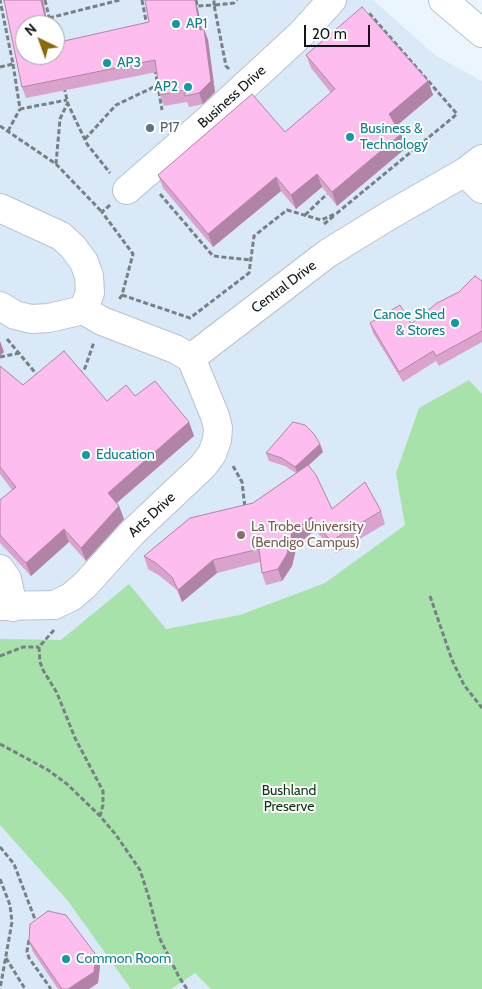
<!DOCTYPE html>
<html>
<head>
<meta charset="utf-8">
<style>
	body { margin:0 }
	#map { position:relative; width:482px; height:989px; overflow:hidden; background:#eaf5fd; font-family:Cabin,sans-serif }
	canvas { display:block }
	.north { position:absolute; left:15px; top:15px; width:50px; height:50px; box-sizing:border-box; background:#fff; border:1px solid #a0a1a2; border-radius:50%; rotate:318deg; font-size:14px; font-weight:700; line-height:20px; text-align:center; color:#111517 }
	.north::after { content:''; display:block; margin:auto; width:18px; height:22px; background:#8a6908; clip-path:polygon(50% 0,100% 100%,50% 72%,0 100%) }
	.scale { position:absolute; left:304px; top:25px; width:66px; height:22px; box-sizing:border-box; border:2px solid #111517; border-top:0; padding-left:6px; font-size:15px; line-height:18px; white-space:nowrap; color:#111517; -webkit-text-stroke:4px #fff; paint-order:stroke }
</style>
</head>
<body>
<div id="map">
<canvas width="482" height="989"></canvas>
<div class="north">N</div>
<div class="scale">20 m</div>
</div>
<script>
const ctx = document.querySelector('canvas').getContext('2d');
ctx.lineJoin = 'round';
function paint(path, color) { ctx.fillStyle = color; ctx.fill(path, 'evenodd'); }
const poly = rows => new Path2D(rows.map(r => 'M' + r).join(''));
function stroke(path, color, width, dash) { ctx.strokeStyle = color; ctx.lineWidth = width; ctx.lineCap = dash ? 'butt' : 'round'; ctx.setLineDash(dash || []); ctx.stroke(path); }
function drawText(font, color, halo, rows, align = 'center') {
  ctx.font = font + ' Cabin,sans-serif'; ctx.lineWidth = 4; ctx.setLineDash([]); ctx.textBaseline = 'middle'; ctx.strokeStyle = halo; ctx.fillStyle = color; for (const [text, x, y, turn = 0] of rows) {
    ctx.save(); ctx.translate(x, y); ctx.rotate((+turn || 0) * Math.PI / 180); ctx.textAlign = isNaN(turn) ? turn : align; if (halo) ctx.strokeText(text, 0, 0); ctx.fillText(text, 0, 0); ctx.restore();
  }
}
const built = poly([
	[0,0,373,0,436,56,482,81,482,989,0,989],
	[25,25,55,25,55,55,25,55]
]);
const green = poly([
	[469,380,482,394,482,989,211,989,195,973,171,989,131,989,68,901,0,825,0,639,61,640,129,584,166,629,240,615,325,583,405,525,396,473,419,408]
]);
const path = poly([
	[45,0,51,25],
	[142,0,147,26],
	[196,0,197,6,214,5,214,0],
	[49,18,120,0],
	[13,64,20,109,67,100],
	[0,67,13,64,0,0],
	[155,69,162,110],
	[229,69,226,66,214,5,234,3,237,0],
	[64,87,68,104,87,144,110,173],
	[0,126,56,164,102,212],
	[8,131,20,109],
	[85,139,116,105,158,85],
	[56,164,60,119,67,104],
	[160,194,213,256,251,260],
	[110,205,102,212,133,254,122,295,118,301],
	[305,215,327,194],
	[324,224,335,215],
	[122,295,190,318,249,273,254,236,287,210,321,220,337,213,457,114,369,13,366,15],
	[7,339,38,376],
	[0,357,19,353],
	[78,374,85,368,94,342],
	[233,466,242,482,245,508],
	[430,596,452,660,464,685,482,708],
	[54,630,39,647,40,662,43,670,57,693,75,738,103,791,103,805,100,816],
	[0,656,23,647,39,647],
	[0,744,48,770,67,784,100,816,116,835,140,870,149,898,159,937,179,977,187,989],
	[0,847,14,864,36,922],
	[0,879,10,905,12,922,0,989],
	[29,940,27,951,29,958,51,989],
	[6,958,25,989]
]);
const minor = poly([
	[443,0,482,33],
	[465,172,482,189],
	[127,190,209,119,301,34,332,0],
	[0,208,61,236,73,247,84,262,89,276,90,293,83,310],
	[0,306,15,315,31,319,49,318,83,310,102,321,175,349,191,358],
	[191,358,328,253,390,215,465,172,482,159],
	[0,569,7,579,13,607],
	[0,606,54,605,71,597,85,585,132,533,203,466,212,454,217,440,218,428,215,416,191,358]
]);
const wall = poly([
	[198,9,202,30,204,29,208,40,215,92,203,104,189,107,187,102,164,106,160,95,157,72,26,98,22,87,25,55],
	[306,55,428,81,433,95,396,126,401,134,406,148,337,206,322,187,296,209,281,191,213,247,163,188,158,175,285,132,331,93,311,68],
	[482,281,482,342,439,366,436,361,403,382,373,333,370,323,411,324],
	[0,366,23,385,107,401,135,396,189,422,194,436,117,503,119,506,124,519,86,561,69,542,31,576,0,543,0,500,12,490,0,474],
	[320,444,323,452,308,466,332,509,381,511,385,524,336,553,315,530,297,545,292,566,282,581,266,585,262,573,260,562,217,573,182,602,177,590,160,576,148,569,144,556,253,503,296,473,285,466,269,461,266,453],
	[29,941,96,955,100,966,98,983,89,989,58,989,33,952]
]);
const shadedWall = poly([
	[41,0,43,0,48,25,47,25],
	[195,0,198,9,204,41,200,30],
	[204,29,208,40,215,92,203,104,199,93],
	[428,81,433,95,394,128,389,114],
	[401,134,406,148,337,206,332,192],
	[317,174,322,187,296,209,291,195],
	[276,177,281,191,213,247,208,234],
	[0,341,4,352,0,356],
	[189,422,194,436,113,506,108,493],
	[320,444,323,452,298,475,295,467],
	[119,506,124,519,86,561,81,548],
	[311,517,315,530,297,545,292,566,282,581,278,569,292,533],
	[64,529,69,542,31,576,26,563],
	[213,560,217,573,182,602,178,590],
	[96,955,100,966,98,983,89,989,68,989]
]);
const building = poly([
	[4,0,41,0,47,25,25,25,25,55,55,55,55,43,149,22,145,0,195,0,200,30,204,29,211,81,199,93,185,96,185,90,160,95,155,60,22,87,4,0],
	[362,7,428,81,389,114,401,134,332,192,317,174,291,195,276,177,208,234,158,175,252,94,285,132,335,89,306,55,362,7],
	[475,276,482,281,482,331,436,356,433,351,399,372,370,323,400,305,411,324,437,303,459,292,475,276],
	[64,351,107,401,126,385,135,396,155,381,189,422,108,493,119,506,81,548,64,529,26,563,0,535,0,500,16,487,0,467,0,366,23,385,64,351],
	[293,422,305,425,314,434,320,444,295,467,282,458,266,453,293,422],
	[308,465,316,475,332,509,365,482,381,511,331,541,311,517,292,533,287,554,278,569,262,573,259,549,213,560,178,590,172,577,156,563,144,556,190,518,253,503,308,465],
	[48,911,66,915,96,955,94,972,68,989,62,989,29,941,30,924,48,911]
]);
const markers = [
	[176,24,5,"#0f9aa8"],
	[107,63,5,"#0f9aa8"],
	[188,87,5,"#0f9aa8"],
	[150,128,5,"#5c6f8a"],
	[350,137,5,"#0f9aa8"],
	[455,323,5,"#0f9aa8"],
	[86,455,5,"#0f9aa8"],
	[241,535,5,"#8d6e63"],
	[66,959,5,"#0f9aa8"]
];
const cultureNames = [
	["AP1",186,24],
	["AP3",117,63],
	["AP2",178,87,"right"],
	["Business &",360,129],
	["Technology",360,145],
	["Canoe Shed",445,315,"right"],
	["& Stores",445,331,"right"],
	["Education",96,455],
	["Common Room",76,959]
];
const streetNames = [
	["Business Drive",232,97,-42],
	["Central Drive",284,287,-37],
	["Arts Drive",152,515,-43]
];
const serviceNames = [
	["P17",160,128]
];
const educationNames = [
	["La Trobe University",251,527],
	["(Bendigo Campus)",251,543]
];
const parkNames = [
	["Bushland",289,791],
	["Preserve",289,807]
];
paint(built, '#d9e9f7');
paint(green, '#a8e2ab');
stroke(minor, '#b9c3cb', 30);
stroke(path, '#788085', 3, [5, 2.5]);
stroke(minor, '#fff', 28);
paint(wall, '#daa3ce');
paint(shadedWall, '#b184a7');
paint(building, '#fdbdef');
stroke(building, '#b184a7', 1);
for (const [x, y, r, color] of markers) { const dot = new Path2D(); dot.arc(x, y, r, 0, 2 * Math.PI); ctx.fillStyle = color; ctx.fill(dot); stroke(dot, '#fff', 2); }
drawText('14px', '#0d838f', '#fff', cultureNames, 'left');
drawText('14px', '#111517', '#fff', streetNames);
drawText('14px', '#4e5e75', '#fff', serviceNames, 'left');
drawText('14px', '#785e54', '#fff', educationNames, 'left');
drawText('14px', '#0d3613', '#fff', parkNames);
</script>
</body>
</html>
